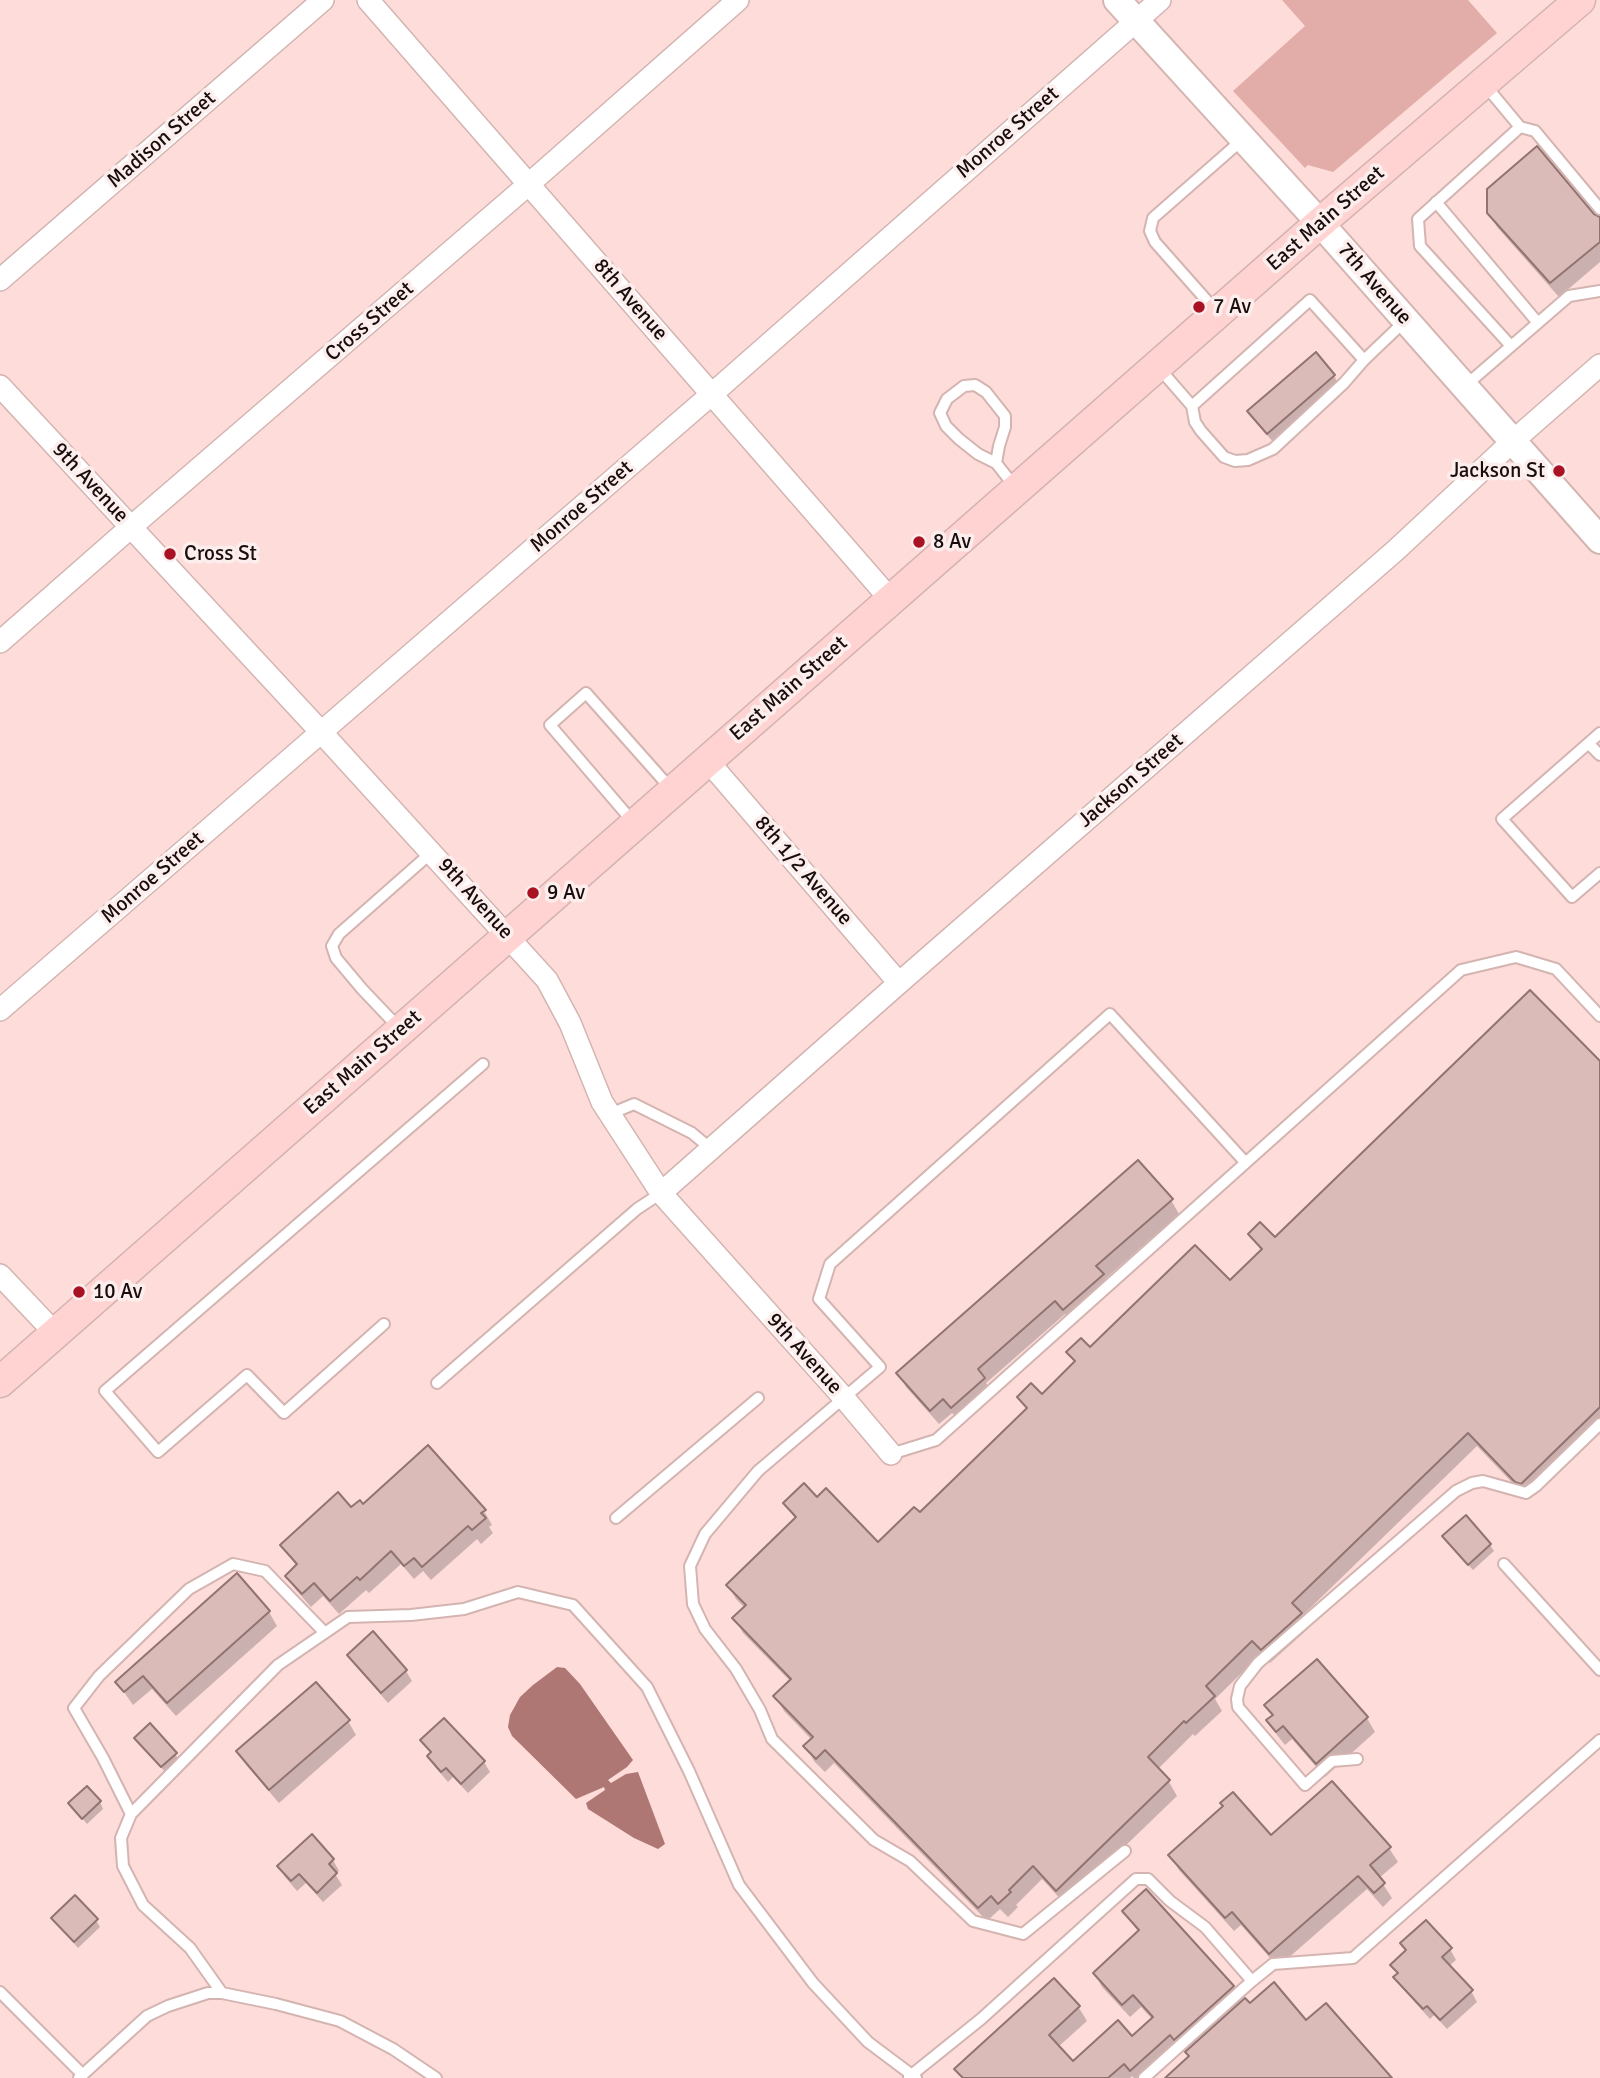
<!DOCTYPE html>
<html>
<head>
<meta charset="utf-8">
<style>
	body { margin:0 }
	canvas { display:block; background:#fddcd9 }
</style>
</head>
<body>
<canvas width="1600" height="2078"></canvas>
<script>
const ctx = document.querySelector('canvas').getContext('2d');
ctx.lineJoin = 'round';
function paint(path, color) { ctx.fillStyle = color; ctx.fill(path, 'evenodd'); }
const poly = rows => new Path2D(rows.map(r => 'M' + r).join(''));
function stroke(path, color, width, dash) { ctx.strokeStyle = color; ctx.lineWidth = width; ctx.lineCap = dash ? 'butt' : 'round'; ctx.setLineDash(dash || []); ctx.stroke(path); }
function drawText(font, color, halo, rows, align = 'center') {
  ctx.font = font + ' Signika,sans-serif'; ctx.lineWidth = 7; ctx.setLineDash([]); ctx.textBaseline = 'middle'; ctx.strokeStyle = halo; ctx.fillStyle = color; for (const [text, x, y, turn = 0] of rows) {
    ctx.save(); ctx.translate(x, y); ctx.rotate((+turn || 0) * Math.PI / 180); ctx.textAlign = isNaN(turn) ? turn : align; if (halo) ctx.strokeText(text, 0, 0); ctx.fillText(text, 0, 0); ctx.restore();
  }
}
const green = poly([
	[1282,0,1468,0,1497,33,1333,172,1308,165,1305,168,1233,91,1305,26]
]);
const water = poly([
	[557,1667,565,1668,580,1684,633,1760,627,1767,608,1780,611,1783,626,1774,638,1772,665,1844,658,1849,634,1838,588,1809,586,1803,605,1790,604,1787,576,1799,512,1736,508,1727,510,1715,520,1697,533,1685]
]);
const shadow = poly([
	[1489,212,1593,215,1600,219,1600,262,1559,297,1497,227],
	[1334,376,1340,386,1274,443,1255,421,1249,411],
	[1600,1064,1600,1429,1530,1497,1525,1496,1477,1446,1302,1616,1309,1628,1270,1663,1261,1654,1215,1699,1222,1711,1195,1736,1193,1734,1157,1770,1169,1782,1177,1796,1065,1904,1042,1879,1016,1905,1018,1907,1008,1917,1000,1909,987,1921,834,1763,825,1772,814,1761,806,1746,812,1740,784,1711,776,1697,791,1682,743,1633,735,1618,745,1608,736,1599,728,1585,796,1520,785,1504,817,1500,878,1544,920,1515,1027,1410,1019,1397,1042,1396,1075,1364,1069,1353,1090,1350,1230,1283,1262,1252,1250,1234,1274,1240],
	[1171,1200,1179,1214,1105,1279,1111,1289,1072,1323,1065,1314,986,1383,992,1393,960,1421,952,1413,939,1424,906,1387,898,1373],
	[363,1506,484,1511,492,1525,489,1527,493,1533,481,1544,477,1539,431,1580,423,1571,414,1579,401,1564,369,1593,366,1590,339,1614,323,1596,311,1607,296,1590,287,1576,297,1567,282,1545,351,1510],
	[1448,1543,1490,1545,1494,1551,1473,1570],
	[237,1576,269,1612,277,1626,176,1716,152,1689,133,1705,117,1682],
	[349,1655,406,1671,412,1681,388,1703,355,1665],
	[1266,1706,1367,1718,1375,1732,1325,1777,1292,1739,1285,1745,1277,1735,1269,1721,1273,1717],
	[348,1721,356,1735,279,1803,247,1766,238,1752],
	[136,1738,175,1754,179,1760,166,1773],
	[423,1740,484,1762,490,1772,468,1793,453,1777,448,1782,435,1767,429,1757,432,1754],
	[100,1802,103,1809,87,1824,70,1803],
	[312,1837,333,1860,339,1871,335,1874,342,1885,323,1902,306,1883,297,1891,285,1877,279,1867],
	[1271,1837,1389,1848,1398,1862,1379,1878,1392,1898,1383,1907,1367,1889,1278,1967,1241,1925,1234,1931,1179,1870,1171,1855],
	[1145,1892,1233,1987,1242,2003,1306,2022,1389,2078,1167,2078,1190,2058,1186,2050,1183,2052,1178,2047,1143,2078,1134,2078,1132,2076,1130,2078,962,2078,957,2069,1054,1980,1079,2008,1087,2021,1058,2047,1073,2063,1132,2038,1153,2020,1141,2007,1130,2017,1102,1987,1095,1974,1139,1933,1124,1911],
	[53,1918,96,1920,100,1927,78,1948],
	[1402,1943,1450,1949,1456,1960,1449,1966,1471,1991,1477,2002,1447,2029,1434,2015,1430,2019,1402,1988,1396,1977,1398,1975,1392,1965,1407,1952]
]);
const building = poly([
	[1537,146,1594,214,1600,217,1600,242,1550,283,1487,213,1487,189,1537,146],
	[1316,352,1335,375,1267,434,1247,411,1316,352],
	[1530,990,1600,1061,1600,1407,1521,1484,1515,1482,1468,1433,1292,1603,1302,1613,1261,1650,1252,1641,1206,1686,1215,1696,1186,1723,1184,1721,1148,1757,1170,1780,1056,1891,1033,1866,1009,1890,1011,1892,998,1904,991,1896,978,1908,825,1750,816,1759,803,1746,813,1737,773,1696,791,1679,732,1618,746,1605,726,1585,796,1517,783,1503,804,1483,817,1497,826,1488,878,1542,914,1507,920,1512,1027,1408,1017,1397,1031,1383,1042,1394,1075,1361,1066,1352,1081,1338,1090,1347,1195,1245,1230,1280,1262,1249,1248,1234,1260,1222,1275,1237,1530,990],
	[1138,1160,1173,1199,1096,1266,1104,1274,1063,1310,1055,1301,978,1369,985,1378,951,1408,943,1399,930,1411,896,1373,1138,1160],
	[428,1445,486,1510,481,1513,486,1518,472,1530,468,1526,422,1567,414,1558,404,1566,391,1551,360,1580,357,1577,330,1601,314,1583,302,1594,285,1576,297,1564,280,1545,338,1492,351,1507,360,1500,363,1504,428,1445],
	[1466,1515,1491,1544,1468,1565,1442,1536,1466,1515],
	[237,1573,270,1611,167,1703,143,1676,124,1692,115,1682,237,1573],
	[373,1631,407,1670,381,1693,347,1655,373,1631],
	[1317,1659,1368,1717,1316,1764,1283,1726,1276,1732,1266,1720,1273,1715,1264,1705,1317,1659],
	[316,1682,350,1720,269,1790,236,1751,316,1682],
	[444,1718,485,1761,461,1784,446,1768,441,1772,427,1756,431,1752,420,1740,444,1718],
	[150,1723,177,1753,161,1767,134,1738,150,1723],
	[1332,1781,1391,1847,1370,1865,1385,1883,1374,1893,1358,1876,1269,1954,1232,1912,1225,1918,1168,1855,1223,1806,1220,1803,1233,1792,1271,1835,1332,1781],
	[87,1786,101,1801,82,1819,68,1803,87,1786],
	[312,1834,334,1859,329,1864,337,1873,317,1893,299,1874,291,1881,277,1866,312,1834],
	[1146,1889,1234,1986,1174,2040,1170,2035,1130,2071,1124,2064,1108,2078,963,2078,954,2069,1054,1978,1080,2006,1049,2035,1073,2061,1118,2020,1132,2036,1153,2017,1133,1995,1122,2005,1093,1973,1139,1930,1122,1911,1146,1889],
	[75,1895,98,1919,74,1942,51,1918,75,1895],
	[1426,1920,1452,1948,1442,1957,1473,1990,1440,2020,1427,2006,1423,2009,1393,1977,1398,1973,1390,1965,1406,1950,1400,1943,1426,1920],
	[1274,1982,1306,2020,1326,2003,1392,2078,1165,2078,1189,2056,1185,2052,1245,1998,1250,2003,1274,1982]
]);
const service = poly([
	[1485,85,1520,127,1535,131,1600,209],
	[1436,202,1538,323],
	[1216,311,1155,242,1150,231,1153,218,1242,140],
	[1511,346,1420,246,1418,219,1520,127],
	[1159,368,1192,406,1195,422,1201,431,1224,457,1235,461,1248,460,1273,449,1344,383,1364,360],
	[1465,386,1569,296,1600,291],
	[1192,406,1310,300,1364,360,1406,320],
	[996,463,999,446,1005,427,1005,416,986,392,975,385,964,386,947,399,940,413,946,426,959,439,978,454,996,463,1015,487],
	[1600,733,1502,819,1572,897,1600,873],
	[1589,744,1600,755],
	[633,822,550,725,586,693,672,790],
	[400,1029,362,989,336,958,332,946,339,934,432,852],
	[610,1114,634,1104,692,1133,711,1149],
	[384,1324,284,1413,247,1375,158,1452,105,1391,483,1064],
	[437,1383,637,1209,661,1193],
	[891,1454,936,1440,1461,970,1516,957,1556,969,1600,1016],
	[616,1518,758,1398],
	[1504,1564,1600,1670],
	[1357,1759,1332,1761,1305,1785,1238,1707,1237,1699,1240,1686,1258,1663,1456,1491,1472,1483,1483,1481,1526,1493,1536,1486,1600,1424],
	[131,1814,103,1758,74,1708,99,1676,189,1589,233,1564,265,1571,325,1633],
	[1125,1851,1023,1934,973,1921,910,1861,874,1840,772,1739,760,1710,736,1669,705,1629,693,1604,690,1566,705,1534,758,1471,880,1367,819,1299,830,1264,1110,1014,1245,1162],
	[0,1992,83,2075],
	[222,1993,190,1948,143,1905,123,1866,121,1838,131,1814,278,1665,348,1617,411,1615,464,1609,518,1592,573,1605,647,1687,689,1771,739,1885,813,1983,868,2042,916,2078],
	[909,2077,981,2019,1136,1879,1148,1879,1170,1901,1205,1927,1252,1981,1273,1964,1353,1958,1600,1740],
	[79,2078,147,2016,168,2006,208,1993,222,1993,276,2004,340,2021,393,2049,436,2078],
	[1144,2078,1253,1980]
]);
const minor = poly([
	[368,0,891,600],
	[0,280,323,0],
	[0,386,322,733,547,980,570,1023,602,1102,661,1193,844,1398,891,1454],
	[0,642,131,527,529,184,738,0],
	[707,760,899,983],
	[0,1010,712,394,1160,0],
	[661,1193,899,983,1396,550,1513,441,1600,365],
	[0,1275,54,1332]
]);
const tertiary = poly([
	[1117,0,1320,223,1600,540]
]);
const secondary = poly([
	[0,1382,1320,223,1580,0]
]);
const markers = [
	[1199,307,7,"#a81222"],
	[1559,471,7,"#a81222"],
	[919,542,7,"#a81222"],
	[170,554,7,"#a81222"],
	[533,893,7,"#a81222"],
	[79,1292,7,"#a81222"]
];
const streetNames = [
	["Monroe Street",1008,133,-41],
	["Madison Street",162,140,-41],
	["East Main Street",1326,219,-41],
	["7th Avenue",1374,284,49],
	["8th Avenue",630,300,49],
	["Cross Street",370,322,-41],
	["9th Avenue",90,483,47],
	["Monroe Street",582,507,-41],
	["East Main Street",789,689,-41],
	["Jackson Street",1131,781,-41],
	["8th 1/2 Avenue",803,871,49],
	["Monroe Street",153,878,-41],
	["9th Avenue",475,899,48],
	["East Main Street",363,1063,-41],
	["9th Avenue",804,1354,48]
];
const poiNames = [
	["7 Av",1213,307],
	["Jackson St",1545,471,"right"],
	["8 Av",933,542],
	["Cross St",184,554],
	["9 Av",547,893],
	["10 Av",93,1292]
];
paint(green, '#e2ada8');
paint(water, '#ae7773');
paint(shadow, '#0003');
paint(building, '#dbbbb8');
stroke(building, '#917472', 2);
stroke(service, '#d4b4b1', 14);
stroke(minor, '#d4b4b1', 24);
stroke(tertiary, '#d4b4b1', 30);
stroke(secondary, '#d4b4b1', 33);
stroke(service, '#fff', 10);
stroke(minor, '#fff', 21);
stroke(tertiary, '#fff', 26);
stroke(secondary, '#ffd3d2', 30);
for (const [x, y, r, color] of markers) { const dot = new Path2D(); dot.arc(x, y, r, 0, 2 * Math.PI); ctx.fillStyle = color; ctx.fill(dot); stroke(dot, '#fceeed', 2.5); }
drawText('21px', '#180d0c', '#fceeed', streetNames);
drawText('21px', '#180d0c', '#fceeed', poiNames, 'left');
</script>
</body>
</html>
